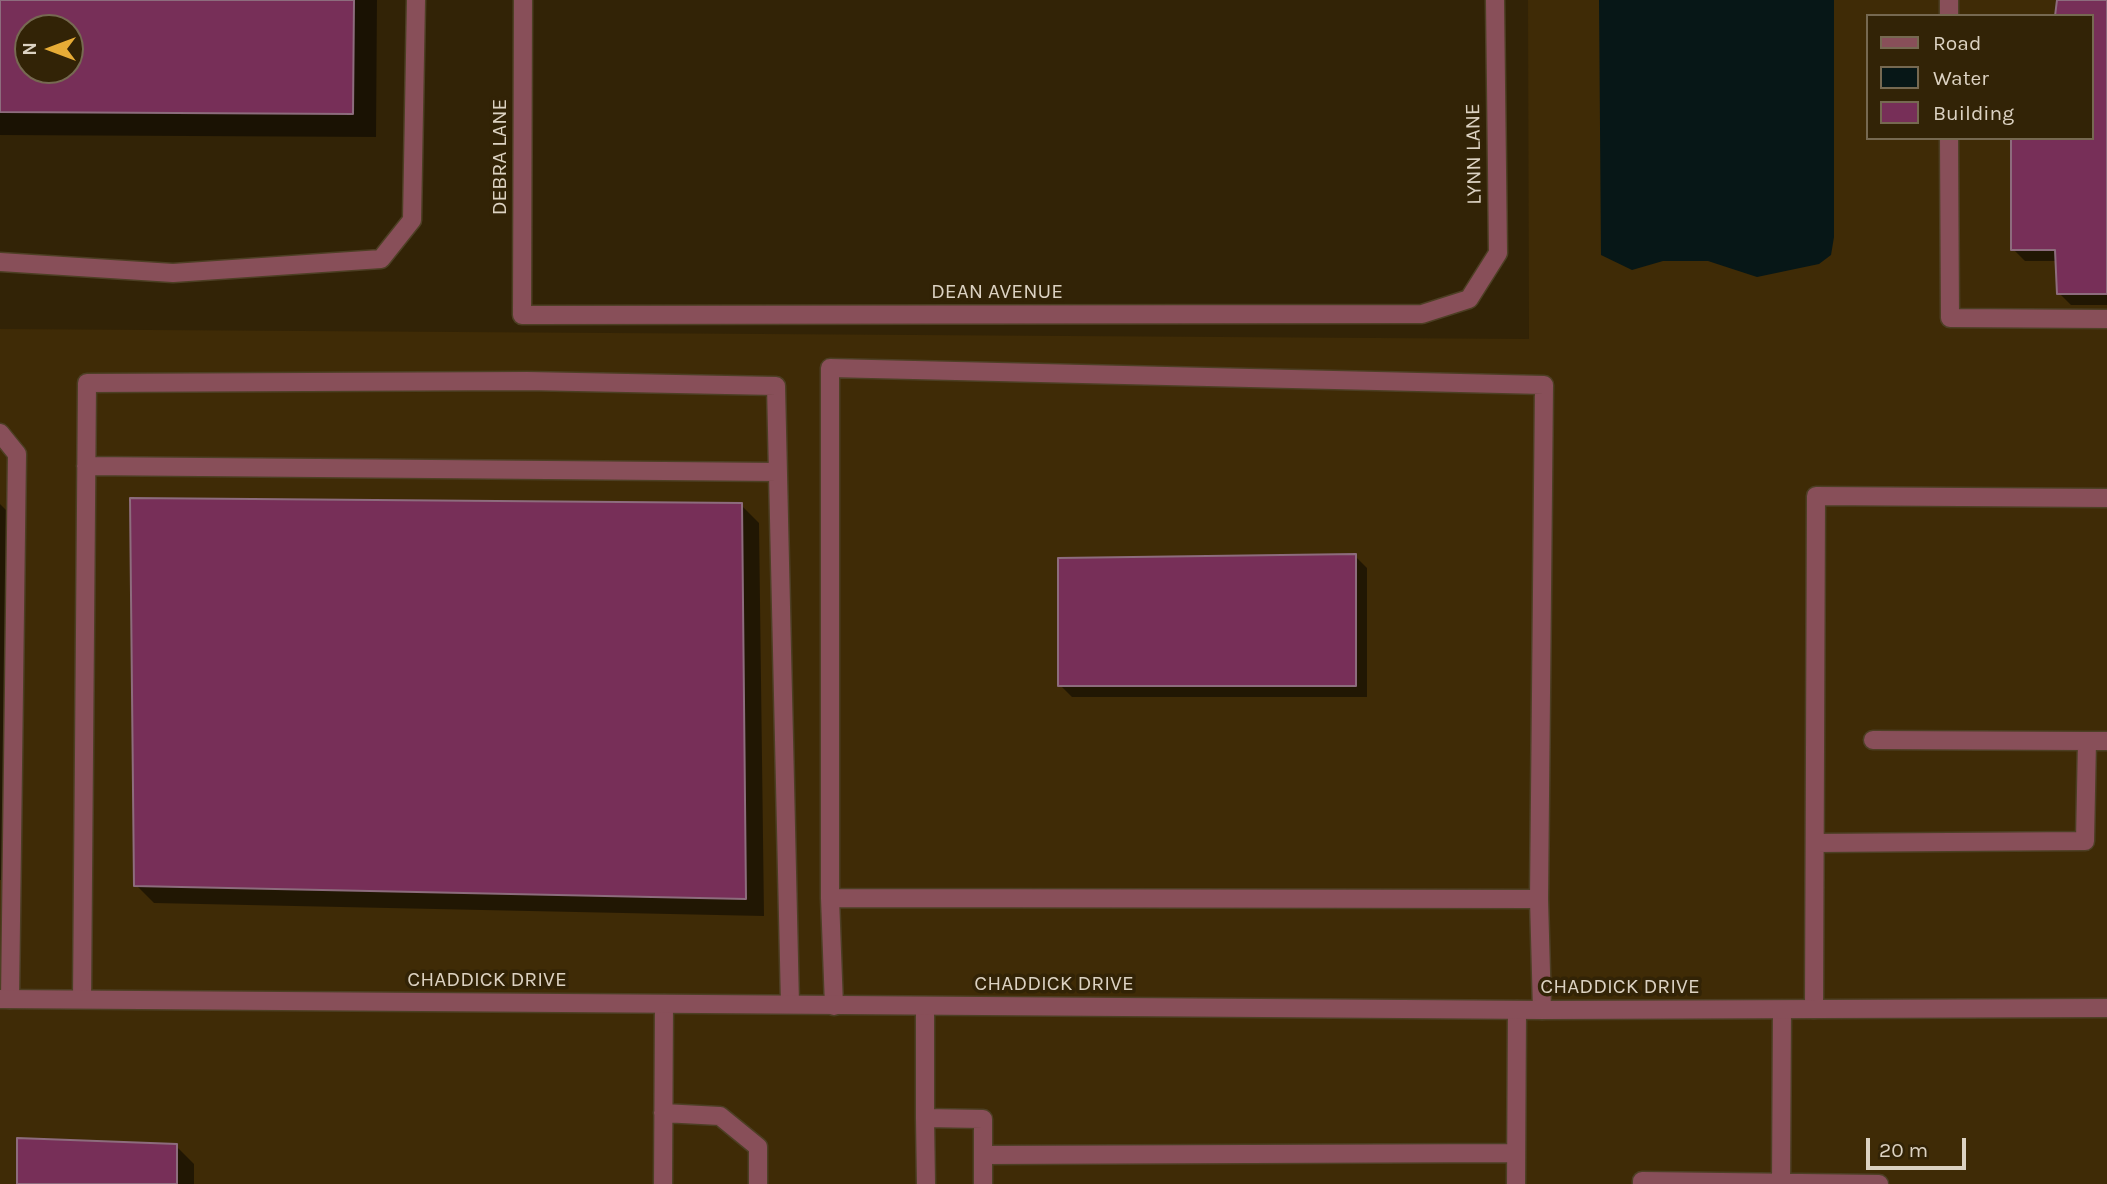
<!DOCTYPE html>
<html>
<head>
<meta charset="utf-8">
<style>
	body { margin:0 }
	#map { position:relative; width:2107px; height:1184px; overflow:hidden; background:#322306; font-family:Karla,sans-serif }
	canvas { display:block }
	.legend { position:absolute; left:1866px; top:14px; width:228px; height:126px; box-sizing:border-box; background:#322306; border:2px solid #766951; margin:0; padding:9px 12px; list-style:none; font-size:21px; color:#dcd2c2 }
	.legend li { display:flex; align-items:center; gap:14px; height:35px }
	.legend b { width:35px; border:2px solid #766951 }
	.north { position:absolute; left:14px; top:14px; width:70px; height:70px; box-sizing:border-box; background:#322306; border:2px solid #766951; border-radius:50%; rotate:270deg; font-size:19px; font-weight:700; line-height:28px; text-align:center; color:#dcd2c2 }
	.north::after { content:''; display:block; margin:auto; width:24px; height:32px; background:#e7ac36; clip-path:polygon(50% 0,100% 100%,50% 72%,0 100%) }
	.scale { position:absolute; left:1866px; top:1138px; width:100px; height:32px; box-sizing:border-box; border:4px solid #dcd2c2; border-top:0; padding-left:9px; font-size:21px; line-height:24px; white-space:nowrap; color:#dcd2c2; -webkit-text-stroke:5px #322306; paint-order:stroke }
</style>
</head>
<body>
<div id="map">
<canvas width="2107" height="1184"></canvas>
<ul class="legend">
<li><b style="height:9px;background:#884f59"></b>Road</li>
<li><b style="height:19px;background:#071717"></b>Water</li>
<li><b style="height:19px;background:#772f58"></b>Building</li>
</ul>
<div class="north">N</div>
<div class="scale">20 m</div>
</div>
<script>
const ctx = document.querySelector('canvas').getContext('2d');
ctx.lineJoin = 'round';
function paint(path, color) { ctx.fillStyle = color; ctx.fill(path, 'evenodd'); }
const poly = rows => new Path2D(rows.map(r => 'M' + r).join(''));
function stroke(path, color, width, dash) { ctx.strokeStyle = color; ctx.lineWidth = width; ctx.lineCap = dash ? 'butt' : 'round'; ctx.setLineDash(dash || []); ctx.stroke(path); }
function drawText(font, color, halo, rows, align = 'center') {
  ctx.font = font + ' Karla,sans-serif'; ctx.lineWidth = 7; ctx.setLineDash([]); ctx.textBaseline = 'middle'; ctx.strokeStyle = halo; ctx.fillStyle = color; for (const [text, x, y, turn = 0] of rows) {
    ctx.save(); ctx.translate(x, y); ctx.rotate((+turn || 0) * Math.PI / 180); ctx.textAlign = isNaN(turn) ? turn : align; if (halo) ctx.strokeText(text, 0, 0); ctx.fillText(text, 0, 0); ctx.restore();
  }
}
const built = poly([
	[1528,0,2107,0,2107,1184,0,1184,0,329,1529,339],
	[1867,16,2091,16,2091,138,1867,138]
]);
const water = poly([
	[1834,0,1834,237,1831,255,1819,264,1757,277,1708,261,1663,261,1632,270,1601,255,1599,0]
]);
const shadow = poly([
	[0,0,377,0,376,137,0,135],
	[28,28,70,28,70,70,28,70],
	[2058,0,2107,0,2107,305,2071,305,2059,293,2058,261,2025,261,2013,249,2091,138,2091,16],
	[0,504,6,510,5,880,0,880],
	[741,505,759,523,764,916,154,903,136,885],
	[1355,556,1367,568,1367,697,1072,697,1060,685],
	[176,1146,194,1164,194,1184,19,1184]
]);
const building = poly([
	[0,0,354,0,353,114,0,112,0,0],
	[28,28,70,28,70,70,28,70,28,28],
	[2057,0,2107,0,2107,294,2057,294,2055,250,2011,250,2011,138,2091,138,2091,16,2052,16,2055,16,2057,0],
	[130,498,742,503,746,899,134,886,130,498],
	[1356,554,1356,686,1058,686,1058,558,1356,554],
	[17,1138,177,1144,177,1184,17,1184,17,1138]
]);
const service = poly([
	[1949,0,1949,16],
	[1949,138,1950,318,2107,319],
	[0,262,173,273,381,259,412,220,416,0],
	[0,433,17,454,10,999],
	[86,466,778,472],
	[2087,741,2107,741],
	[1815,843,2085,841,2087,741,1873,740],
	[830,898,1539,899,1544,385,830,368,830,898,834,1006],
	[1539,899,1542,1010],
	[82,999,87,383,527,381,776,386,790,1004],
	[925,1006,925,1118,983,1119,983,1184],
	[1814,1009,1816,496,2107,498],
	[663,1113,720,1116,758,1147,758,1184],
	[925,1118,926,1184],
	[983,1155,1516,1153],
	[663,1184,664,1004],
	[1516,1184,1517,1010],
	[1642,1184,1642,1181,1879,1184],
	[1781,1184,1782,1010]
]);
const minor = poly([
	[523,0,522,315,1422,314,1469,299,1498,253,1495,0],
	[0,999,1542,1010,2107,1008]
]);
const streetNames = [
	["LYNN LANE",1474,154,-91],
	["DEBRA LANE",500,157,-90],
	["DEAN AVENUE",997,292],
	["CHADDICK DRIVE",487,980],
	["CHADDICK DRIVE",1054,984],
	["CHADDICK DRIVE",1620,987]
];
paint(built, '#3f2b06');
paint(water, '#071717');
paint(shadow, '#0007');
paint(building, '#772f58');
stroke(building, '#8d6c7d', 2);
stroke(service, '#4d3f24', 21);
stroke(minor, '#4d3f24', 21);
stroke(service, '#884f59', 18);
stroke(minor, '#884f59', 18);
drawText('21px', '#dcd2c2', '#322306', streetNames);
</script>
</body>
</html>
